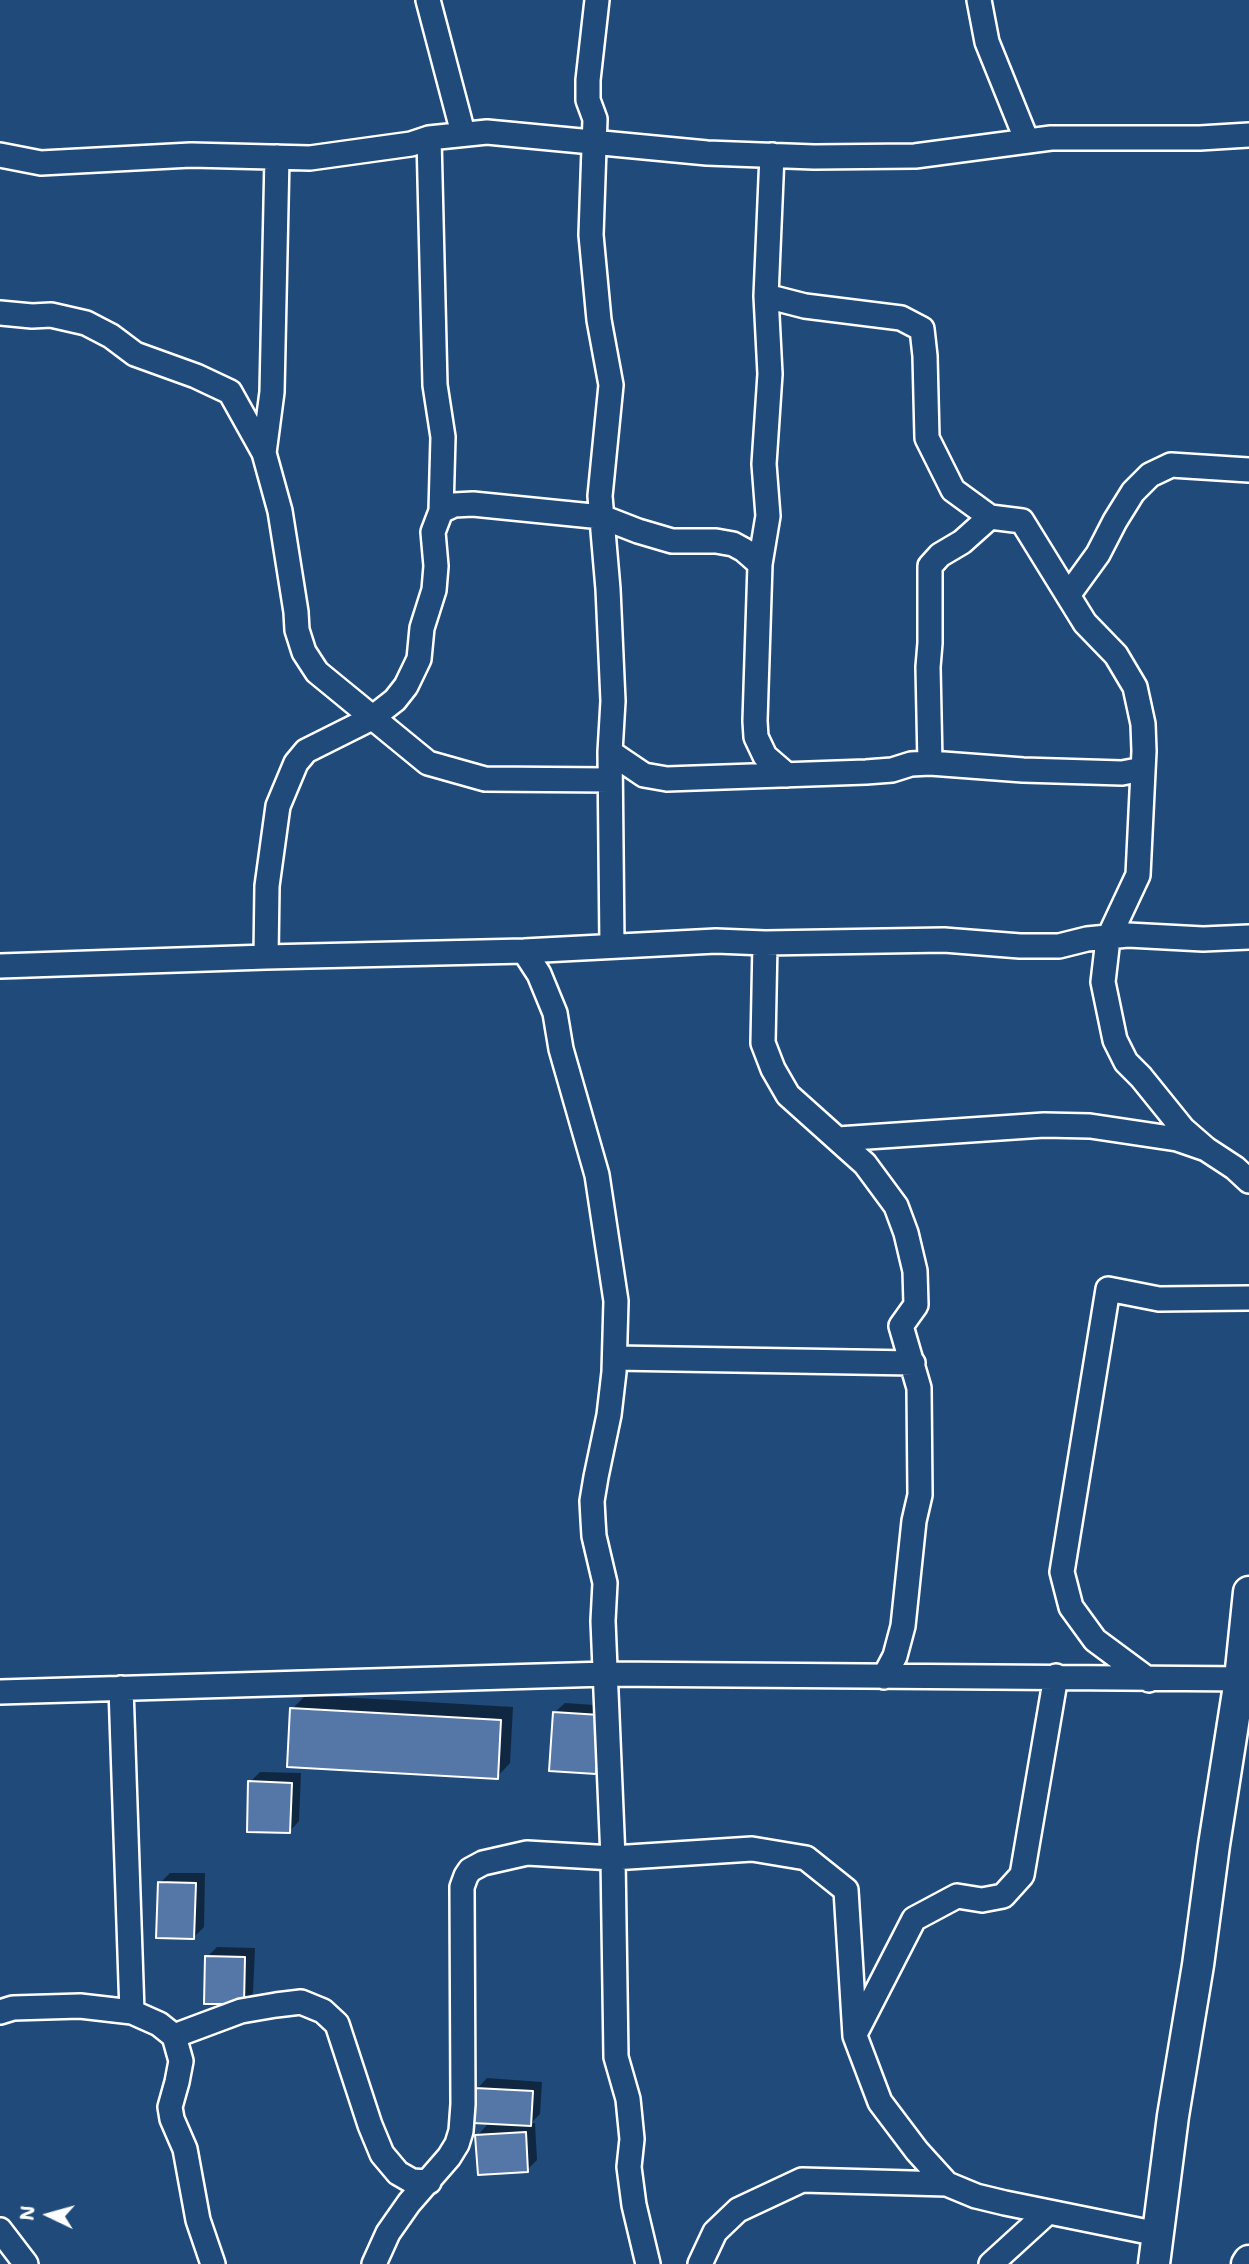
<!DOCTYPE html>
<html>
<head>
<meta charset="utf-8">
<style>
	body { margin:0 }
	#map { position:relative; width:1249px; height:2264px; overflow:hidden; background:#1f4a7a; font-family:"Shantell Sans",sans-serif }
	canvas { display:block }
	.north { position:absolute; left:14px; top:2180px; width:70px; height:70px; -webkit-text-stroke:5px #1f4a7a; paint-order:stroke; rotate:275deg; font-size:19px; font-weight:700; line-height:28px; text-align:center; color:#fff }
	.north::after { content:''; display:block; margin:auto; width:24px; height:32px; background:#fff; clip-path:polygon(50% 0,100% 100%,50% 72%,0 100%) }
</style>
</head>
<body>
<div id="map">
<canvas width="1249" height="2264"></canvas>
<div class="north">N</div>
</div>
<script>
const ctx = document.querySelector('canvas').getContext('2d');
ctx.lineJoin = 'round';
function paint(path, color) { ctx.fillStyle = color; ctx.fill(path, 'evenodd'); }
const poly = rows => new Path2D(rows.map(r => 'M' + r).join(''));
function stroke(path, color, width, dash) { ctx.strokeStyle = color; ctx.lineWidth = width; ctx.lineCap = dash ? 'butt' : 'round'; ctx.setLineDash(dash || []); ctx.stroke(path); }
const shadow = poly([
	[306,1695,513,1707,510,1763,497,1777,292,1709],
	[565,1703,609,1706,605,1762,595,1772,554,1713],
	[260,1772,301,1773,299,1821,289,1832,250,1782],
	[170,1873,205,1873,204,1927,194,1937,160,1883],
	[217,1947,255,1948,253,1993,243,2003,207,1957],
	[487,2078,542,2082,540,2114,531,2123,535,2123,537,2160,527,2170,477,2136,487,2125,498,2125,477,2089]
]);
const building = poly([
	[290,1708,501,1720,498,1779,287,1767,290,1708],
	[553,1712,600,1715,596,1774,549,1771,553,1712],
	[248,1781,292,1783,290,1833,247,1832,248,1781],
	[158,1882,196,1883,194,1939,156,1938,158,1882],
	[205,1956,245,1957,244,2004,204,2004,205,1956],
	[475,2088,533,2091,531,2126,473,2123,475,2088],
	[526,2132,528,2172,478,2175,475,2135,526,2132]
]);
const minor = poly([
	[428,0,463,133],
	[597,0,588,80,588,100,595,119,591,235,599,320,611,385,600,496,608,589,613,701,610,752,612,946],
	[979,0,987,42,1027,141],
	[0,155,41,163,191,155,310,158,411,144,429,138,487,132,707,153,814,157,915,156,1051,138,1200,138,1249,135],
	[772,155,766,296,770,374,764,464,768,516,760,564,755,721,756,737,765,756,787,775],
	[766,296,805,306,901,318,922,329,925,356,927,438,953,490,990,517,1022,521,1085,623,1116,655,1135,687,1143,724,1144,751,1138,875,1108,939,1103,982,1115,1040,1126,1062,1141,1077,1183,1129,1206,1149],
	[0,313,32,316,51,315,86,323,111,336,135,354,196,376,230,392,264,453,280,511,296,612,297,630,304,652,317,672,428,763,485,779,610,780],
	[264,453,272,392,277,157],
	[441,511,454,505,473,504,602,517,638,531,672,541,716,541,733,544,744,550,760,564],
	[1069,594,1098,554,1115,521,1133,492,1150,475,1171,465,1249,470],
	[610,752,644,775,667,779,866,772,892,770,911,764,930,763,1023,770,1122,773,1143,769],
	[930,763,928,667,930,643,930,566,940,555,962,542,990,517],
	[765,943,763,1043,773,1069,788,1095,865,1164,896,1206,906,1233,915,1271,916,1305,901,1326,919,1388,920,1495,914,1521,903,1626,895,1656,884,1677],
	[524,951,539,974,555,1013,561,1049,597,1175,616,1301,614,1372,609,1415,596,1477,592,1501,593,1520,594,1536,605,1583,603,1621,613,1858,616,2057,628,2099,632,2139,629,2167,634,2205,648,2264],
	[266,957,267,886,278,806,296,763,306,751,372,718,395,700,406,686,419,659,422,628,434,590,436,566,433,532,441,511,443,437,435,385,429,138],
	[0,966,266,957,524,951,716,941,765,943,944,940,1020,946,1059,946,1087,939,1128,935,1203,939,1249,937],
	[838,1139,1044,1125,1090,1126,1177,1139,1206,1149,1235,1168,1249,1181],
	[615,1358,913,1363],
	[1149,1680,1095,1640,1071,1607,1062,1572,1108,1289,1159,1299,1249,1298],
	[121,1688,132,2012],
	[0,1692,606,1674,1249,1679],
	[0,2012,13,2008,80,2006,132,2012,159,2024,174,2036,181,2061,177,2082,170,2107,172,2119,185,2149,198,2220,213,2264],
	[855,2034,914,1919,957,1896,982,1900,1003,1896,1022,1875,1056,1676],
	[174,2036,241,2011,276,2005,301,2002,323,2011,337,2024,370,2125,382,2154,398,2173,412,2181,429,2182],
	[0,2230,26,2264],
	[374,2264,388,2233,409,2203,449,2157,457,2144,461,2131,463,2104,462,1887,466,1876,470,1870,483,1863,527,1853,613,1858,752,1849,806,1858,846,1890,855,2036,880,2102,917,2151,947,2184,976,2196,1005,2203,1158,2234],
	[700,2264,715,2232,738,2210,802,2180,947,2184],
	[991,2264,1048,2212]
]);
const tertiary = poly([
	[1154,2264,1173,2116,1198,1965,1214,1845,1240,1679,1249,1592],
	[1247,2264,1249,2261]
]);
paint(shadow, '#0007');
paint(building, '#5577a7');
stroke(building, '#fff', 2);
stroke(minor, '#fff', 28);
stroke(tertiary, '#fff', 35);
stroke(minor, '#1f4a7a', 23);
stroke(tertiary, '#1f4a7a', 30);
</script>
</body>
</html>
